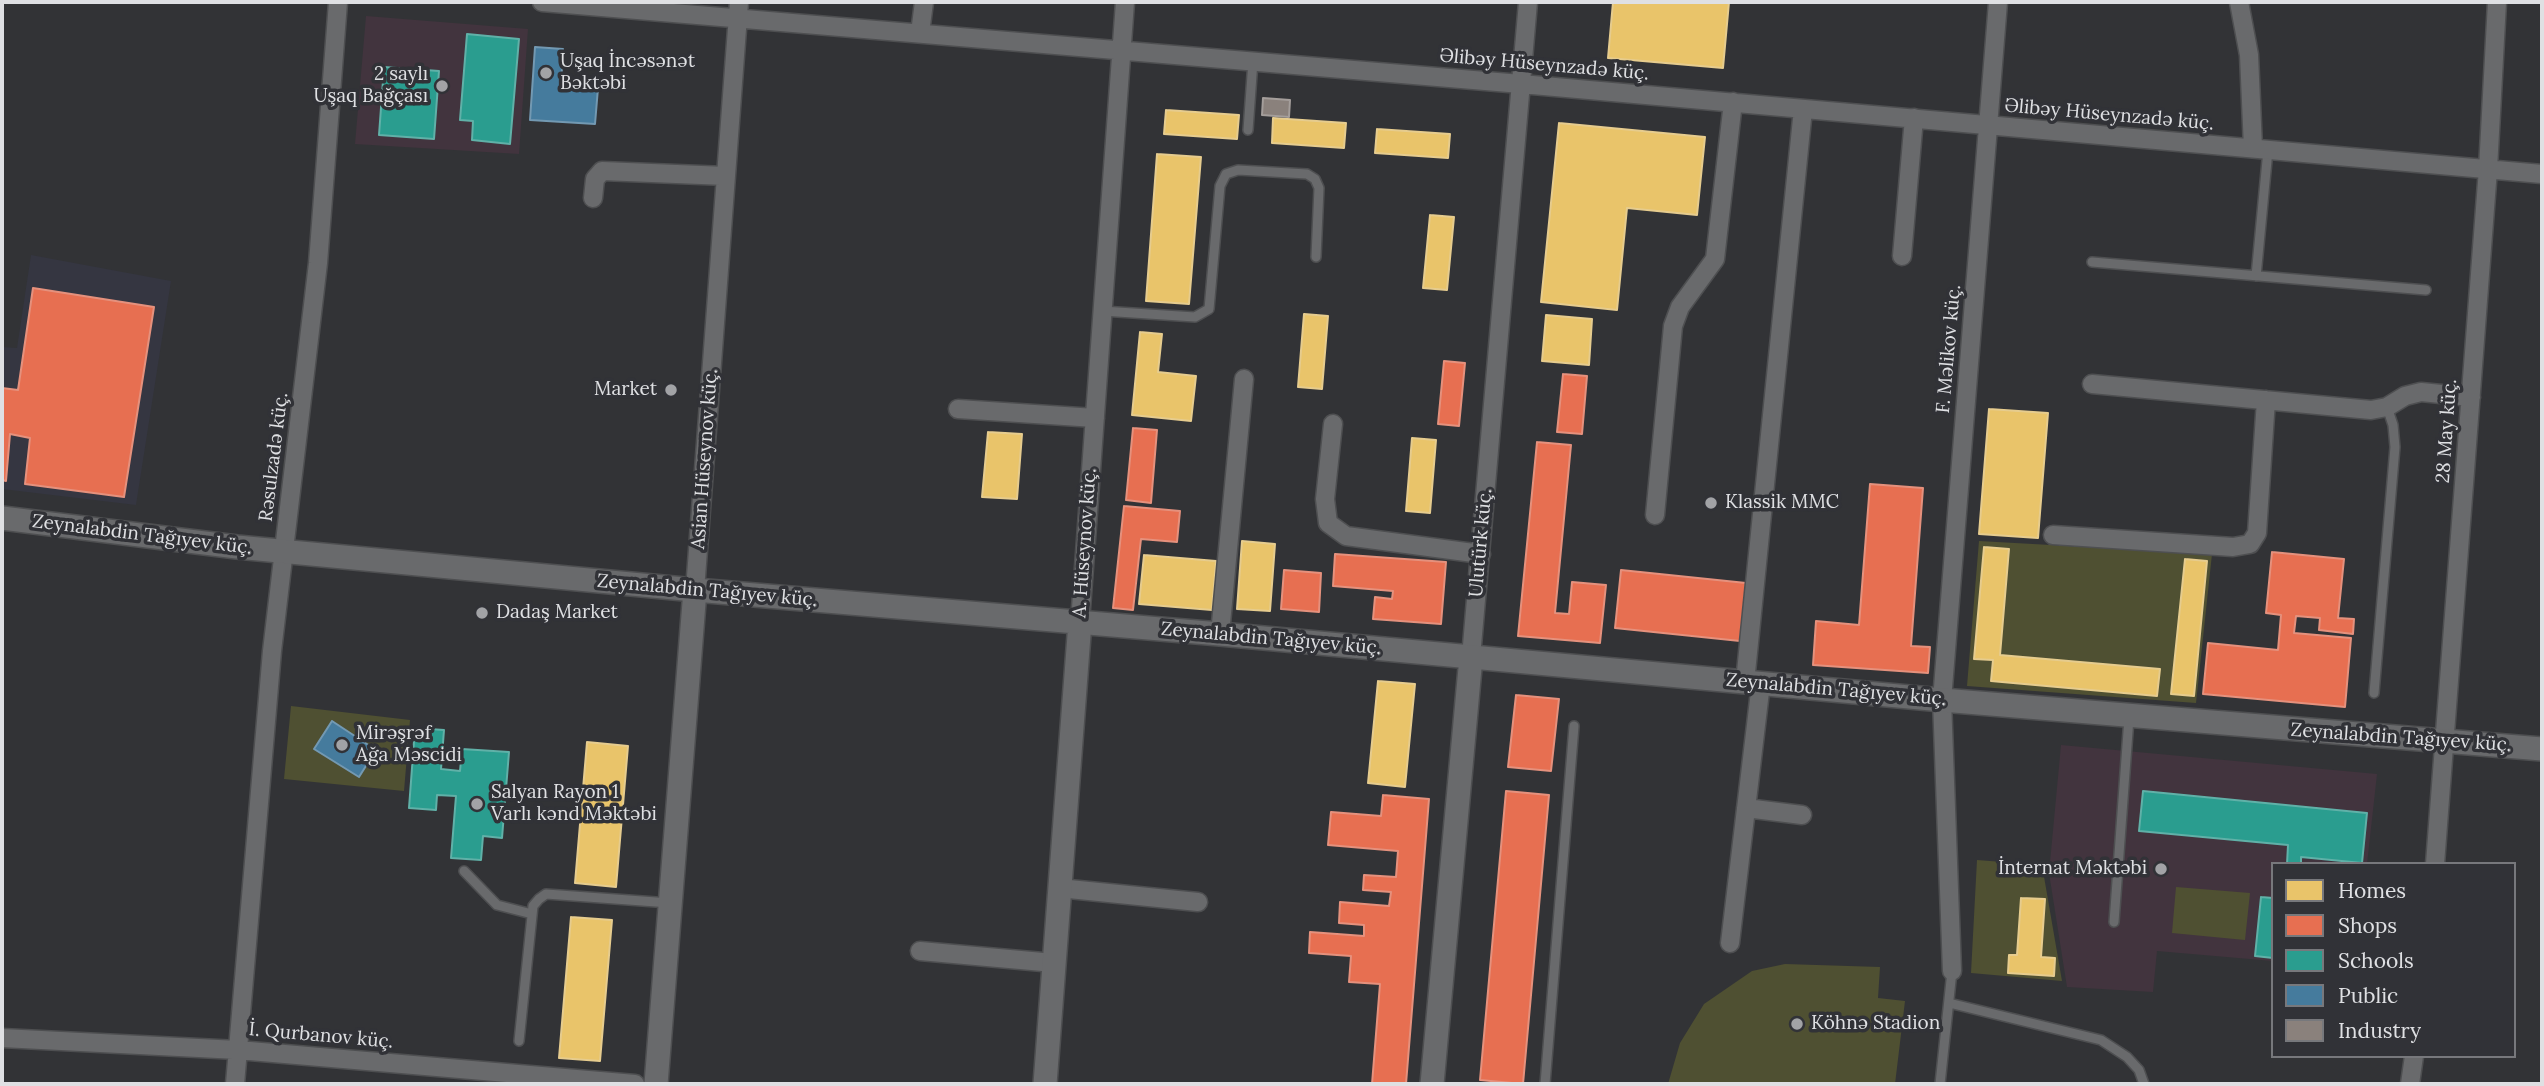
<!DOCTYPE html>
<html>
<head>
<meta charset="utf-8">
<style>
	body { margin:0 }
	#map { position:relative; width:2544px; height:1086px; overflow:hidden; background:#323336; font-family:Lora,serif }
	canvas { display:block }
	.frame { position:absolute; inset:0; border:4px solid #dfe0e3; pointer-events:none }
	.legend { position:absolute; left:2271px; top:862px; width:245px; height:196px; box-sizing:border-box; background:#313237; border:2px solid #77787c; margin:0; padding:9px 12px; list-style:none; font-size:21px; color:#dfe0e3 }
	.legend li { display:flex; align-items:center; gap:14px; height:35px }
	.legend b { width:35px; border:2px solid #77787c }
</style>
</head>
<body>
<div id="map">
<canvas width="2544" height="1086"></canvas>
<div class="frame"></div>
<ul class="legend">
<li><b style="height:19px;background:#e9c46a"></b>Homes</li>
<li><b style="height:19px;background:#e76f51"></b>Shops</li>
<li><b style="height:19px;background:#2a9d8f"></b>Schools</li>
<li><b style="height:19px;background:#457b9d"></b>Public</li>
<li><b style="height:19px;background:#8a817c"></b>Industry</li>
</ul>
</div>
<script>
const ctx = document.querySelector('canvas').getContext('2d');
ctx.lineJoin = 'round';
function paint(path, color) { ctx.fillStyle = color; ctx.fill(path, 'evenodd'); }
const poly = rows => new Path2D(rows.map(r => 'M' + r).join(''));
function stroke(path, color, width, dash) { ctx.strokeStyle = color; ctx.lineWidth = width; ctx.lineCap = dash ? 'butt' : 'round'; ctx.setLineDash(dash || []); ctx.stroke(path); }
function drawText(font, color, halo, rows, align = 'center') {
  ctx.font = font + ' Lora,serif'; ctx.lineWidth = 7; ctx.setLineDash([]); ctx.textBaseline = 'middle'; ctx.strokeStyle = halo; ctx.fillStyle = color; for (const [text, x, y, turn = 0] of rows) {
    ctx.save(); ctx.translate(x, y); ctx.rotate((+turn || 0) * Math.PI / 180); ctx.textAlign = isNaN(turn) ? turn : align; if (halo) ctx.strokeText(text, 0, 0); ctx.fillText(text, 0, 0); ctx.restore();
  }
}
const built = poly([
	[31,255,171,281,136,505,2,489,2,347,17,348]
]);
const education = poly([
	[366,16,528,29,519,154,355,144],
	[2061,745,2377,774,2367,864,2273,864,2273,961,2157,951,2153,992,2067,987,2049,873]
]);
const green = poly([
	[1979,541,2212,554,2196,703,1967,686],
	[291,706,410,720,404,791,284,779],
	[1977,860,2042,865,2062,981,1971,973],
	[2176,887,2250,893,2245,940,2172,933],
	[1785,964,1880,967,1878,998,1905,1001,1895,1084,1668,1084,1680,1043,1704,1004,1752,971]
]);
const homes = poly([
	[1613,2,1729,2,1723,68,1608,58,1613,2],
	[1166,110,1239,115,1237,139,1164,134,1166,110],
	[1273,118,1346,123,1344,148,1272,143,1273,118],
	[1559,123,1705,137,1697,215,1627,208,1617,310,1541,302,1559,123],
	[1377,129,1450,134,1448,158,1375,153,1377,129],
	[1157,154,1201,157,1189,304,1146,301,1157,154],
	[1430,215,1454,217,1447,290,1423,288,1430,215],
	[1304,314,1328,316,1322,389,1298,387,1304,314],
	[1546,315,1592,319,1589,365,1542,361,1546,315],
	[1140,332,1162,334,1158,372,1196,376,1191,421,1132,415,1140,332],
	[1989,409,2048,413,2038,538,1979,534,1989,409],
	[988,432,1022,434,1017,499,982,497,988,432],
	[1412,438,1436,440,1430,513,1406,511,1412,438],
	[1242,541,1275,544,1270,611,1237,609,1242,541],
	[1984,547,2009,549,2000,655,2160,669,2157,696,1991,681,1993,660,1974,659,1984,547],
	[1144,555,1216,561,1212,610,1139,604,1144,555],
	[2185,559,2207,561,2194,696,2171,694,2185,559],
	[1378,681,1415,684,1405,787,1368,783,1378,681],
	[587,742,628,746,616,887,575,883,587,742],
	[2021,898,2045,899,2041,957,2055,958,2054,976,2008,973,2009,955,2017,955,2021,898],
	[571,917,612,920,600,1061,559,1058,571,917]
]);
const shops = poly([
	[33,288,154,307,124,497,25,484,30,438,10,434,6,481,2,480,2,388,18,390,33,288],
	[1444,361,1465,363,1459,426,1438,424,1444,361],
	[1563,374,1587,376,1582,434,1557,432,1563,374],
	[1133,428,1157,430,1151,503,1126,500,1133,428],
	[1537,442,1571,445,1555,613,1569,614,1572,582,1606,585,1600,643,1518,636,1537,442],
	[1870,484,1923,488,1911,646,1930,647,1928,673,1813,665,1816,621,1859,625,1870,484],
	[1124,506,1180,511,1177,542,1141,539,1133,610,1113,608,1124,506],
	[2272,552,2344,559,2338,618,2354,619,2353,634,2319,630,2320,618,2296,616,2294,633,2351,638,2345,707,2203,694,2208,643,2278,650,2281,615,2266,613,2272,552],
	[1335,554,1446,562,1441,624,1373,619,1375,597,1392,599,1393,591,1333,586,1335,554],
	[1284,570,1321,573,1319,612,1281,609,1284,570],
	[1621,570,1746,583,1740,641,1615,628,1621,570],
	[1516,695,1559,699,1551,771,1508,767,1516,695],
	[1506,791,1549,795,1523,1084,1480,1080,1506,791],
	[1383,795,1429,799,1406,1084,1372,1084,1380,984,1349,982,1351,956,1309,953,1310,932,1364,936,1364,925,1339,923,1340,902,1389,906,1391,892,1363,890,1364,875,1396,877,1398,851,1328,845,1331,812,1381,816,1383,795]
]);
const schools = poly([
	[467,34,519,39,510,144,472,140,473,121,460,120,467,34],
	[384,67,439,71,434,139,379,135,384,67],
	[415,728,444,730,441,769,460,771,462,749,509,752,502,838,483,836,481,860,451,858,456,796,437,795,436,810,409,808,415,728],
	[2143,791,2367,813,2362,863,2301,857,2301,864,2287,864,2288,845,2139,831,2143,791],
	[2261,897,2273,898,2273,958,2255,956,2261,897]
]);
const public = poly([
	[535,47,563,49,561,85,598,88,595,124,530,120,535,47],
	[332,721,376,750,359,777,314,749,332,721]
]);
const industry = poly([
	[1263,98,1290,100,1289,117,1262,115,1263,98]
]);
const service = poly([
	[1248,130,1253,61],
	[2092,262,2426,290],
	[2256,276,2268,150],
	[1102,311,1195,317,1209,309,1220,186,1226,174,1238,170,1307,174,1315,179,1319,188,1316,257],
	[2374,693,2395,447,2393,425,2387,407],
	[464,871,497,905,532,914],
	[2114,922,2129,718],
	[1949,1003,2101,1040,2127,1057,2139,1070,2144,1084],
	[519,1041,533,906,539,899,546,894,670,903],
	[1545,1084,1574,726],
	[1940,1084,1952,971]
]);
const minor = poly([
	[542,2,1521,84,2542,174],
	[2239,2,2249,55,2253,148],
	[920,33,924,2],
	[593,198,595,179,602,171,726,176],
	[1902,256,1914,118],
	[2092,384,2371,410,2387,407,2405,396,2421,392,2471,397],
	[958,409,1095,418],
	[1333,424,1325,499,1328,523,1346,536,1481,554],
	[1655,515,1673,326,1680,307,1715,259,1733,102],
	[2053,535,2233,547,2250,544,2257,533,2266,400],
	[695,590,739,2],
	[1080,622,1125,2],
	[1220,634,1244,379],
	[1471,657,1528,2],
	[1745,682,1803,109],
	[1746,808,1802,815],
	[2435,864,2488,169,2497,2],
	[1059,888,1198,902],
	[1730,943,1761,683],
	[920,951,1054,963],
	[1952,971,1942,700,1998,2],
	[2,1038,238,1050,635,1084],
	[235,1084,272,651,318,263,338,2],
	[2410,1084,2414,1056]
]);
const tertiary = poly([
	[2,518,237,547,695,590,1220,634,1942,700,2542,749],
	[656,1084,695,590],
	[1045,1084,1080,622],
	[1432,1084,1471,657]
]);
const markers = [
	[546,73,7,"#a2a3a6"],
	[442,86,7,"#a2a3a6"],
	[671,390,7,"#a2a3a6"],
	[1711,503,7,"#a2a3a6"],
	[482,613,7,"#a2a3a6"],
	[342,745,7,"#a2a3a6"],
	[477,804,7,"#a2a3a6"],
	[2161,869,7,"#a2a3a6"],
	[1797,1024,7,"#a2a3a6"]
];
const poiNames = [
	["Uşaq İncəsənət",560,62],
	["Bəktəbi",560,84],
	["2 saylı",428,75,"right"],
	["Uşaq Bağçası",428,97,"right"],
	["Market",657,390,"right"],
	["Klassik MMC",1725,503],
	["Dadaş Market",496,613],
	["Mirəşrəf",356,734],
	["Ağa Məscidi",356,756],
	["Salyan Rayon 1",491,793],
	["Varlı kənd Məktəbi",491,815],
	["İnternat Məktəbi",2147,869,"right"],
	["Köhnə Stadion",1811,1024]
];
const streetNames = [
	["Əlibəy Hüseynzadə küç.",1544,65,5],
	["Əlibəy Hüseynzadə küç.",2109,115,5],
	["F. Məlikov küç.",1949,349,-85],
	["28 May küç.",2447,431,-86],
	["Rəsulzadə küç.",274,457,-83],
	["Asian Hüseynov küç.",705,459,-86],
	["Zeynalabdin Tağıyev küç.",142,535,7],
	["A. Hüseynov küç.",1085,543,-86],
	["Ulutürk küç.",1481,543,-85],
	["Zeynalabdin Tağıyev küç.",707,591,5],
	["Zeynalabdin Tağıyev küç.",1271,639,5],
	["Zeynalabdin Tağıyev küç.",1836,690,5],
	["Zeynalabdin Tağıyev küç.",2401,738,4],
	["İ. Qurbanov küç.",321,1036,5]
];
paint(built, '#353641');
paint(education, '#42343e');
paint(green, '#4f5032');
paint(homes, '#e9c46a');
stroke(homes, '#e6cc8e', 2);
paint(shops, '#e76f51');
stroke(shops, '#e5917d', 2);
paint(schools, '#2a9d8f');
stroke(schools, '#60b1a8', 2);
paint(public, '#457b9d');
stroke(public, '#7399b2', 2);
paint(industry, '#8a817c');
stroke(industry, '#a49e9b', 2);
stroke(service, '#4e4f51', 12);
stroke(minor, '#4e4f51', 21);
stroke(tertiary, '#4e4f51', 26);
stroke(service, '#696a6c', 9);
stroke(minor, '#696a6c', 18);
stroke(tertiary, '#696a6c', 23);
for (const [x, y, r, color] of markers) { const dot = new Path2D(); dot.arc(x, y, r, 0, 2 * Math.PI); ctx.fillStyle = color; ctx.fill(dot); stroke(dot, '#313237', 2.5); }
drawText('19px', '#dfe0e3', '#313237', poiNames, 'left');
drawText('19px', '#dfe0e3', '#313237', streetNames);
</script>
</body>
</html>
